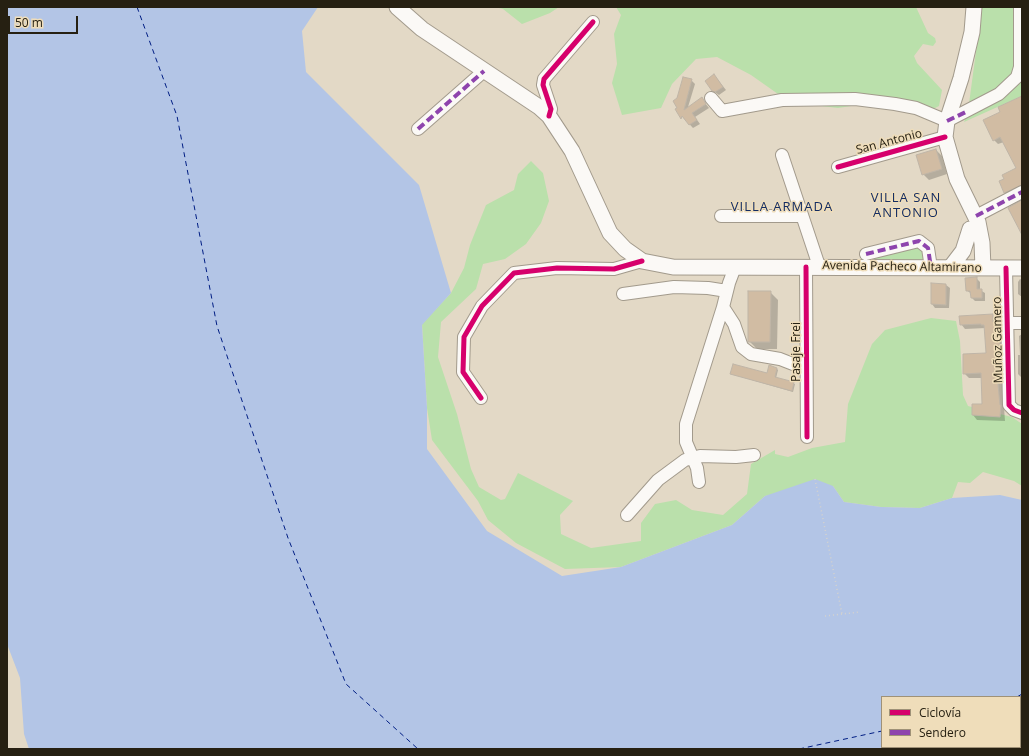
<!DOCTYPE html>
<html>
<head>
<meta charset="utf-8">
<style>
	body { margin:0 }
	#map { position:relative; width:1029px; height:756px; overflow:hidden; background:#e3d9c6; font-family:"Open Sans",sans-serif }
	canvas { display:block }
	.frame { position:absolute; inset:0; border:8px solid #262012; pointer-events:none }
	.legend { position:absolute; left:881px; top:696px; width:140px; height:52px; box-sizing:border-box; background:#efddba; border:1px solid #9f9177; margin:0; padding:5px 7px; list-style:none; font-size:12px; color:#262012 }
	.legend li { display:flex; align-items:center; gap:8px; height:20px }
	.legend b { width:20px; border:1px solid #9f9177 }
	.scale { position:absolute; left:8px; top:16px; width:70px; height:18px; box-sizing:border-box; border:2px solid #262012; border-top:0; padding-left:5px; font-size:12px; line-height:14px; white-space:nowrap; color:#262012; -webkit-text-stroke:3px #efddba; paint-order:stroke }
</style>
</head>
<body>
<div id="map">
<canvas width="1029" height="756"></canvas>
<div class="frame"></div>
<ul class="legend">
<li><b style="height:5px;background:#d6006c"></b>Ciclovía</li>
<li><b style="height:5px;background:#8e44ad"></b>Sendero</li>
</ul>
<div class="scale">50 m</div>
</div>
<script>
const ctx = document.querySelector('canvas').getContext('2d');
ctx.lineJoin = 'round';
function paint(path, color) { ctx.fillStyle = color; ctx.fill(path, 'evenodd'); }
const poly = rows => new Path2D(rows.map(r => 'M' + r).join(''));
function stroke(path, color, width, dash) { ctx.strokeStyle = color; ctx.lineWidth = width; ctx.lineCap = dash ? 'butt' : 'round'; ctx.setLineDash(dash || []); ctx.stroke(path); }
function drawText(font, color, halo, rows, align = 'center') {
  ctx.font = font + ' "Open Sans",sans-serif'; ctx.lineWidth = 3; ctx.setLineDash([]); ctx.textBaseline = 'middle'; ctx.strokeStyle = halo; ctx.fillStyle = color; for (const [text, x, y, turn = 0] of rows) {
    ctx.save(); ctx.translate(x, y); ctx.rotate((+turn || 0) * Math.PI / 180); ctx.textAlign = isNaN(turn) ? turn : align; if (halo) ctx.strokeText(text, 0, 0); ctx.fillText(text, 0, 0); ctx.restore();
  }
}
const green = poly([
	[495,7,559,7,550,13,522,24,503,9],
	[616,7,916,7,928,33,935,38,936,42,933,46,923,44,914,56,917,63,942,90,939,106,933,109,864,97,858,105,838,108,804,104,778,94,751,75,717,57,696,59,672,84,661,108,622,115,612,83,617,64,614,34,621,15],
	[982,7,1022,7,1022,96,964,122,968,111],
	[531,161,543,173,549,201,541,223,526,244,505,259,483,264,476,289,441,322,438,357,457,414,471,469,479,487,501,500,505,499,518,473,573,501,560,515,561,534,591,548,641,541,641,523,655,504,676,500,692,510,723,515,747,494,751,464,775,450,775,454,788,457,812,448,845,442,848,404,872,344,885,330,931,318,956,321,960,341,963,395,968,406,1012,417,1022,424,1022,486,1014,481,983,472,970,483,958,482,952,498,920,508,881,507,844,502,833,486,765,496,732,525,621,567,565,569,516,543,488,520,478,501,432,440,427,408,422,324,451,293,464,268,470,245,486,205,514,190,518,174],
	[919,243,926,259,922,261,866,262,866,259]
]);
const water = poly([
	[7,7,318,7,302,31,306,72,419,185,451,293,422,325,427,408,427,449,487,531,562,576,621,567,732,525,765,496,815,479,833,486,844,502,881,507,920,508,952,498,1000,495,1022,500,1022,749,29,749,24,734,20,678,7,644],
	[882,697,1020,697,1020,747,882,747]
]);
const shadow = poly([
	[714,75,726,90,719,95,712,90],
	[691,80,695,84,688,107,702,99,709,108,695,117,700,124,693,128,676,110,678,108,678,99],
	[1022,99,1022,189,1010,196,1005,192,1018,169,1004,142,998,144,994,140],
	[936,150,942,156,947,174,929,180,923,174],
	[976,278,980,282,980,290,985,293,985,301,975,301,972,298,972,294,966,290],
	[1020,279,1022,280,1022,297,1018,294,1018,282],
	[932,284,946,285,950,288,949,308,935,308,932,304],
	[770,292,778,300,777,349,757,349,749,341],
	[992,315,1002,327,1004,350,1001,350,1002,379,1005,421,977,420,973,415,973,405,983,405,982,378,969,378,964,373,987,354,986,328,965,329,961,324],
	[1022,334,1022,377,1021,377,1018,374,1018,355,1020,355,1019,336],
	[777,369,778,370,776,378,795,384,793,392,731,374,767,374]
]);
const ferry = poly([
	[137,7,177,116,217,326,288,538,346,684,418,749],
	[1017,697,1022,694],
	[1020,712,1022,712],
	[799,749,882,731]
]);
const building = poly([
	[714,74,723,87,715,92,712,91,705,81,714,74],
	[683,77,692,79,684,110,702,97,706,104,692,113,697,120,689,125,682,116,681,119,675,109,677,108,673,101,677,98,683,77],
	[1022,96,1022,185,1004,193,999,181,1004,179,1002,175,1016,168,1000,137,993,141,983,120,1000,112,998,107,1022,96],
	[936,149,942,169,922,175,916,155,936,149],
	[1022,200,1022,235,1008,208,1022,200],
	[977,277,977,289,982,289,982,298,971,298,970,291,966,291,965,278,977,277],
	[931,283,946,284,946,305,931,304,931,283],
	[748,291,771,291,770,342,748,342,748,291],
	[993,314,993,322,998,322,1000,345,997,346,997,374,1000,405,1001,405,1000,417,972,415,972,404,982,404,981,373,963,374,963,354,986,353,984,325,981,325,981,324,960,325,959,316,993,314],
	[733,364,767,373,769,365,777,368,775,377,794,382,792,391,730,374,733,364]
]);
const path = poly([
	[815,479,842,614],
	[825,616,860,612]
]);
const minor = poly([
	[711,98,722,111,782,100,855,99,895,104,916,108,947,121,999,94,1017,77,1020,67,1020,7],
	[549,116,551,109,543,85,544,79,593,22],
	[418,129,484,71],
	[782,155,819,266],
	[838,167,945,137],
	[721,216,802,216],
	[976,216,1022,192],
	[866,254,919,241,928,248,931,268],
	[735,267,729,283,723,307,734,324,742,347,751,354,780,359,798,366],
	[806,267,807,437],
	[1006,268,1009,405,1014,410,1022,413],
	[623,294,674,287,708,288,727,291],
	[1008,323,1022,323],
	[481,398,463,372,464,337,482,306,514,273,557,268,614,269,642,261],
	[699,482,697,468,686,442,686,424,723,307],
	[627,515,658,480,685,460,700,456,736,457,754,455]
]);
const major = poly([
	[397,7,422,29,539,107,549,116,572,151,610,233,625,249,642,261,673,267,1022,268],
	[974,7,972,32,961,78,947,121,945,137,957,179,978,222,982,243,983,268],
	[950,268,963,251,970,229]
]);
const quiet = poly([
	[947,121,968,111],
	[418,129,484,71],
	[976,216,1022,192],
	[866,254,919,241,928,248,931,268]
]);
const cycleway = poly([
	[549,116,551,109,543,85,544,79,593,22],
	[838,167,945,137],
	[806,267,807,437],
	[1006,268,1009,405,1014,410,1022,413],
	[481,398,463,372,464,337,482,306,514,273,557,268,614,269,642,261]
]);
const streetNames = [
	["San Antonio",889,142,-15],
	["Avenida Pacheco Altamirano",902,267,1],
	["Muñoz Gamero",998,340,-91],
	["Pasaje Frei",797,352,-90]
];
const neighbourhoodNames = [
	["VILLA SAN",906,198],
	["ANTONIO",906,213],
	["VILLA ARMADA",782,207]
];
paint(green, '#bae0ab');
paint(water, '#b3c5e6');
paint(shadow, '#0003');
stroke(ferry, '#001d83', 1, [5, 4]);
paint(building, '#d1bca3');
stroke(building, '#bfb5a7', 1);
stroke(minor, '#a29a8c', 14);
stroke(major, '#a29a8c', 17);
stroke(path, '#d6d3cd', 1.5, [1, 3]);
stroke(minor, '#fbf9f6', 12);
stroke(major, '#fbf9f6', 15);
stroke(quiet, '#8e44ad', 4, [8, 4]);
stroke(cycleway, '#d6006c', 5);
drawText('12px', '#262012', '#efddba', streetNames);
ctx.letterSpacing = '1px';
drawText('13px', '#132c62', '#efddba', neighbourhoodNames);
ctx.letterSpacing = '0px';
</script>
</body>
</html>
